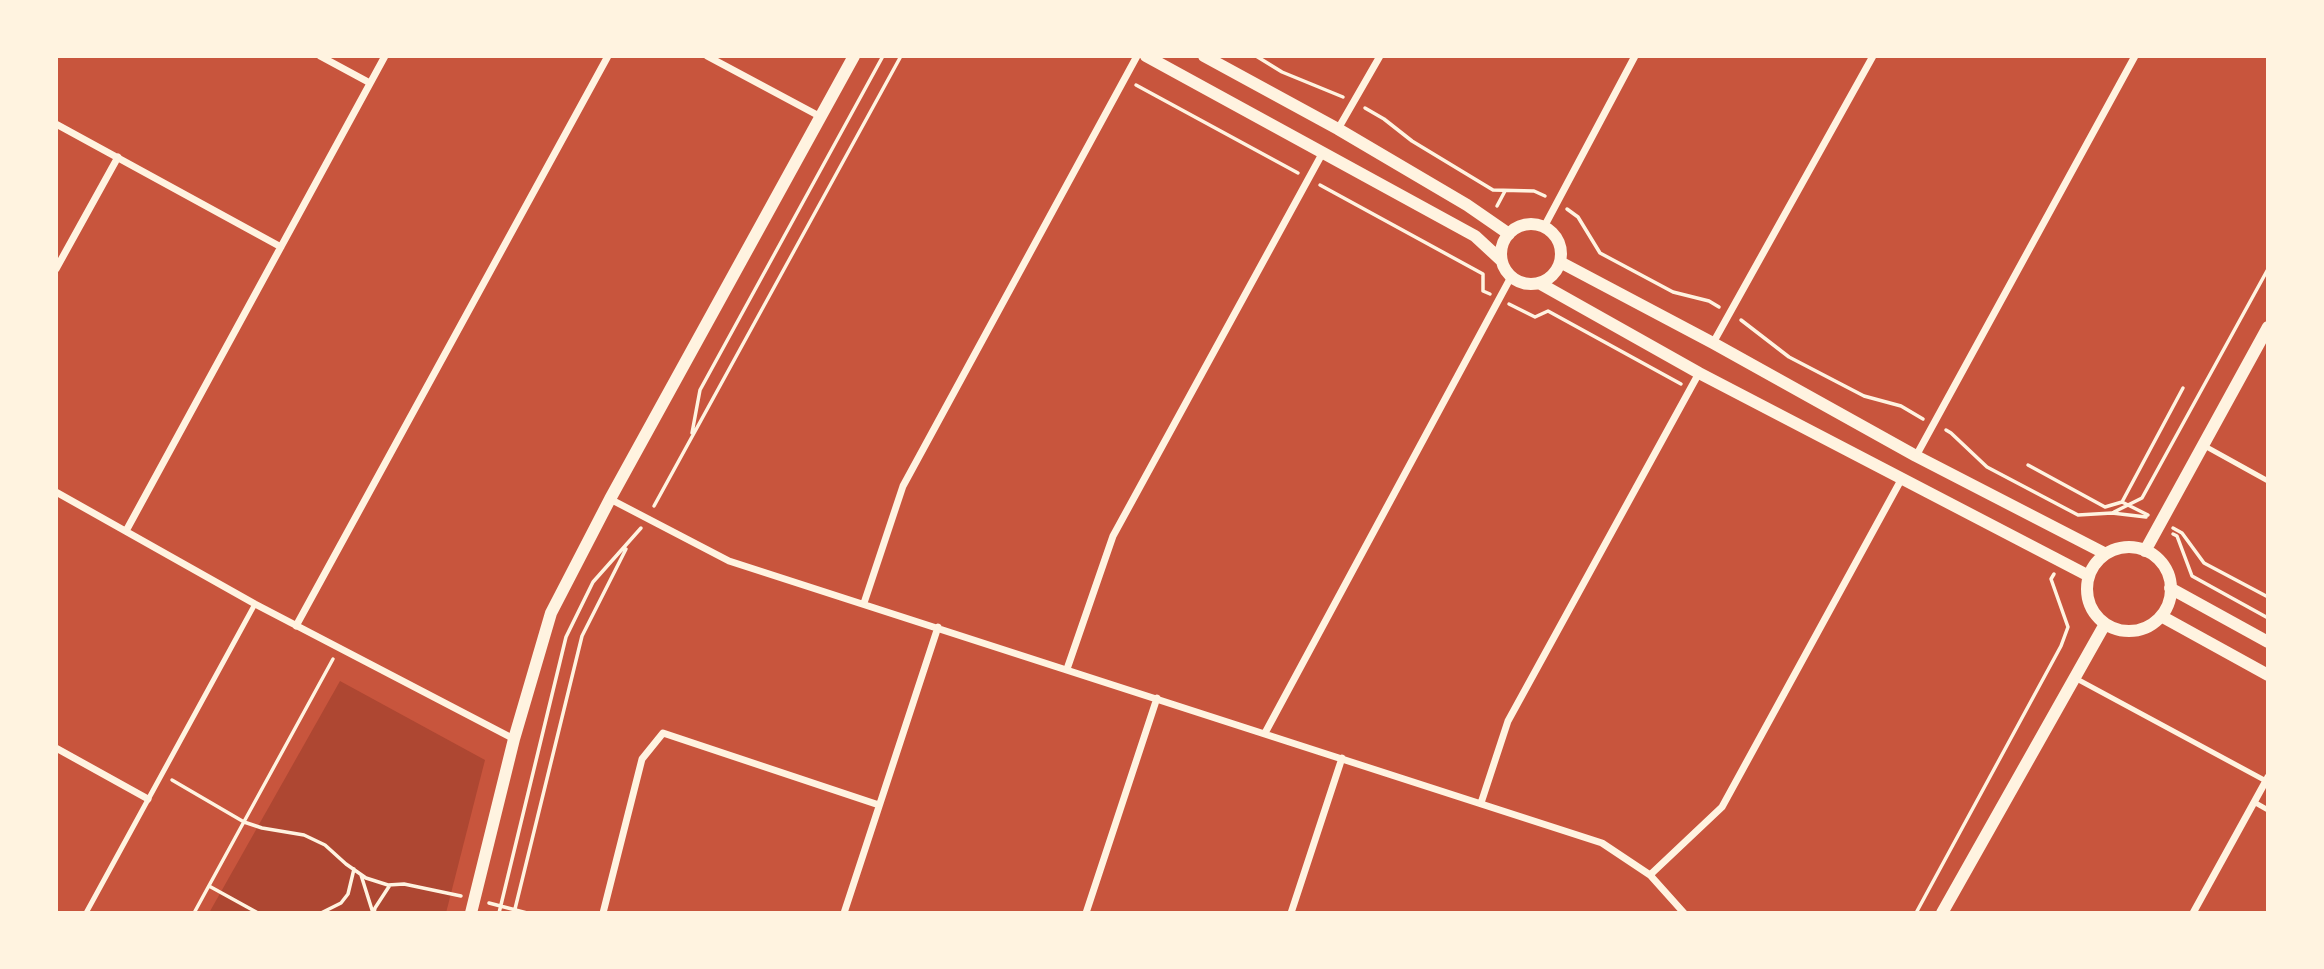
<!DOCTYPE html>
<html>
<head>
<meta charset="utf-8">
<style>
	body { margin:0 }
	#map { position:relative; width:2324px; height:969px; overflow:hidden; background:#c8553d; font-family:Poppins,sans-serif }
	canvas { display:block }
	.frame { position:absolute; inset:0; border:58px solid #fff3e0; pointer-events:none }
</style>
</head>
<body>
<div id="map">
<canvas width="2324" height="969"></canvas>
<div class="frame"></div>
</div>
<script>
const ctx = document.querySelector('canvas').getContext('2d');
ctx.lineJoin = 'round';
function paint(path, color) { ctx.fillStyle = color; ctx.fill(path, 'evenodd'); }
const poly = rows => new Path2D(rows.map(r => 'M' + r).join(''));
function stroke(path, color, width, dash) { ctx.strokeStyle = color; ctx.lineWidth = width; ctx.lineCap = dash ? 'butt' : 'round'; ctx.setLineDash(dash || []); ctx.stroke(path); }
const green = poly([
	[340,681,485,760,446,913,209,913]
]);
const path = poly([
	[1256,56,1282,72,1343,97],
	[1136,85,1298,173],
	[1365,108,1384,119,1412,141,1493,190,1534,191,1545,196],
	[1320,185,1483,274,1483,291,1490,294],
	[1497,206,1505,191],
	[1567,209,1578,217,1600,253,1673,292,1709,301,1719,307],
	[1509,304,1535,317,1548,311,1681,384],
	[1741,320,1789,357,1864,396,1901,406,1923,419],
	[1946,430,1951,433,1987,467,2078,515,2112,513,2146,517],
	[692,433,700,390,883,56],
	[2028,465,2105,507,2122,502,2148,515],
	[2122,502,2183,388],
	[654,506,901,56],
	[2114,512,2142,498,2268,269],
	[2173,528,2182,533,2204,563,2268,597],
	[2173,534,2177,536,2192,576,2268,618],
	[172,780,244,822,262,828,304,835,325,845,346,864,366,878,388,885,404,884,461,896],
	[361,875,373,913],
	[209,886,258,913],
	[489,903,527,913],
	[194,913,333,659],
	[321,913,341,903,348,894,354,869],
	[374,913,375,908,390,885],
	[499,913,566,637,593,582,641,528],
	[514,913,582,636,626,549],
	[1916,913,2061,646,2068,627,2051,579,2054,574]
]);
const service = poly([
	[2203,445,2268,481],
	[2075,678,2266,781],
	[2254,802,2268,810],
	[86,913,255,604]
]);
const minor = poly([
	[320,56,370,83],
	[707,56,821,117],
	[56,124,281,247],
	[1338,129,1380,56],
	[1544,227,1635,56],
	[56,269,118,157],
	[1713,343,1873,56],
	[1916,456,2135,56],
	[56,492,255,604,514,739],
	[610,499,729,561,1602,843,1650,875,1684,913],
	[126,531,385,56],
	[864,603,903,486,1137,56],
	[296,626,608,56],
	[1067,669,1113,536,1322,154],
	[1265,733,1511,277],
	[56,748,148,799],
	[1481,803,1508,721,1699,373],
	[1650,875,1722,807,1901,480],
	[603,913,642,759,663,733,879,805],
	[844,913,938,627],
	[1086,913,1157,698],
	[1291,913,1342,758],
	[2193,913,2268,777]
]);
const tertiary = poly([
	[1146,56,1475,236,1502,261],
	[1204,56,1338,129,1467,205,1509,234],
	'1501 254a30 30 0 1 1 60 0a30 30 0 1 1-60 0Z',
	[1560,262,1713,343,1916,456,2106,554],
	[1539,283,1699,373,2089,576],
	'2087 589a42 42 0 1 1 84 0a42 42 0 1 1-84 0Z',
	[2145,551,2268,327],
	[2170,588,2268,642],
	[2161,616,2268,675],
	[471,913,514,739,551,613,610,499,854,56],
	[1942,913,2105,624]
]);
paint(green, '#ae4732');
stroke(path, '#fff3e0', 3.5);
stroke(service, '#fff3e0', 5);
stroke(minor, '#fff3e0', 7);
stroke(tertiary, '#fff3e0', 12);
</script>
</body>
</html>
